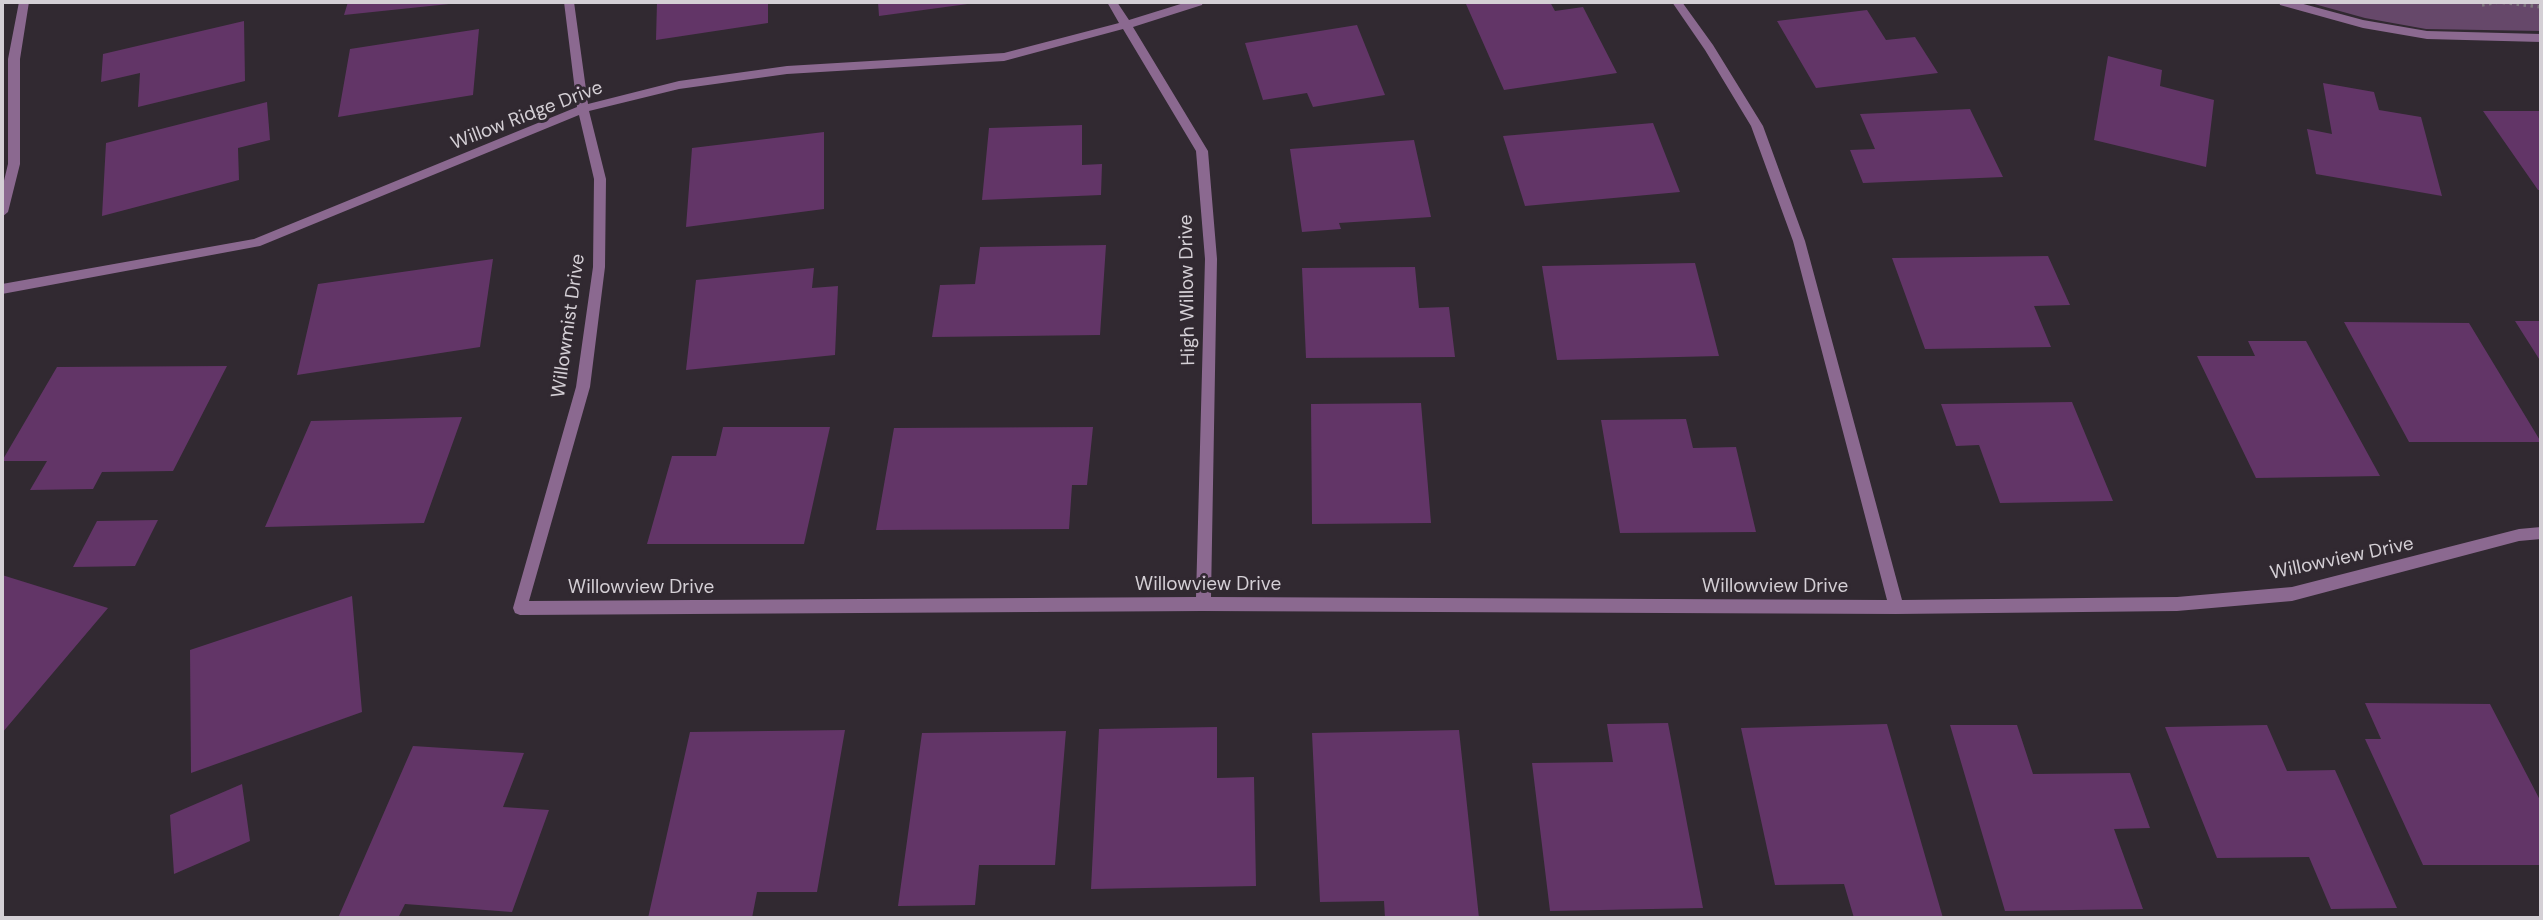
<!DOCTYPE html>
<html>
<head>
<meta charset="utf-8">
<style>
	body { margin:0 }
	#map { position:relative; width:2543px; height:920px; overflow:hidden; background:#312931; font-family:"DM Sans",sans-serif }
	canvas { display:block }
	.frame { position:absolute; inset:0; border:4px solid #d4cfd5; pointer-events:none }
</style>
</head>
<body>
<div id="map">
<canvas width="2543" height="920"></canvas>
<div class="frame"></div>
</div>
<script>
const ctx = document.querySelector('canvas').getContext('2d');
ctx.lineJoin = 'round';
function paint(path, color) { ctx.fillStyle = color; ctx.fill(path, 'evenodd'); }
const poly = rows => new Path2D(rows.map(r => 'M' + r).join(''));
function stroke(path, color, width, dash) { ctx.strokeStyle = color; ctx.lineWidth = width; ctx.lineCap = dash ? 'butt' : 'round'; ctx.setLineDash(dash || []); ctx.stroke(path); }
function drawText(font, color, halo, rows, align = 'center') {
  ctx.font = font + ' "DM Sans",sans-serif'; ctx.lineWidth = 6; ctx.setLineDash([]); ctx.textBaseline = 'middle'; ctx.strokeStyle = halo; ctx.fillStyle = color; for (const [text, x, y, turn = 0] of rows) {
    ctx.save(); ctx.translate(x, y); ctx.rotate((+turn || 0) * Math.PI / 180); ctx.textAlign = isNaN(turn) ? turn : align; if (halo) ctx.strokeText(text, 0, 0); ctx.fillText(text, 0, 0); ctx.restore();
  }
}
const green = poly([
	[2307,2,2541,2,2541,31,2426,29,2365,18]
]);
const building = poly([
	[348,2,449,2,449,4,344,15],
	[657,2,768,2,768,23,656,40],
	[878,2,975,2,975,3,879,16],
	[1482,2,1550,2,1555,11,1583,7,1617,73,1504,90,1466,4],
	[1867,10,1886,40,1915,37,1938,73,1816,88,1777,21],
	[244,21,245,81,138,107,140,73,101,82,103,54],
	[1357,25,1385,95,1313,107,1307,93,1263,100,1245,43],
	[479,29,473,95,338,117,350,49],
	[2108,56,2162,70,2160,86,2214,100,2206,167,2094,140],
	[2323,83,2374,92,2379,110,2421,117,2442,196,2316,174,2307,129,2332,134],
	[267,102,270,140,238,148,239,180,102,216,106,143],
	[1970,109,2003,177,1863,183,1850,150,1875,149,1860,114],
	[2483,111,2541,111,2541,190,2538,190],
	[1653,123,1680,192,1525,206,1503,136],
	[1082,125,1082,165,1102,164,1101,195,982,200,989,128],
	[824,132,824,209,686,227,692,148],
	[1414,140,1431,217,1339,223,1341,229,1302,232,1290,149],
	[1106,245,1100,335,932,337,940,285,975,284,980,247],
	[2048,256,2070,305,2034,306,2051,347,1925,349,1892,258],
	[493,259,480,347,297,375,318,284],
	[1695,263,1719,356,1557,360,1542,266],
	[1415,267,1419,308,1449,307,1455,357,1306,358,1302,268],
	[814,268,812,288,838,286,835,355,686,370,696,280],
	[2515,321,2541,321,2541,362],
	[2344,322,2469,323,2541,442,2409,442],
	[2248,341,2306,341,2380,476,2256,478,2197,356,2255,356],
	[227,366,173,471,102,472,93,489,30,490,47,461,2,461,57,367],
	[2072,402,2113,501,2000,503,1979,445,1956,446,1941,404],
	[1421,403,1431,523,1312,524,1311,404],
	[462,417,424,523,265,527,311,421],
	[1686,419,1693,448,1736,447,1756,532,1620,533,1601,420],
	[723,427,830,427,804,544,647,544,672,456,716,456],
	[1093,427,1087,485,1072,485,1069,529,876,530,894,428],
	[158,520,135,566,73,567,97,521],
	[2,575,108,608,2,733],
	[352,596,362,712,191,773,190,650],
	[2365,703,2490,704,2541,802,2541,865,2423,865,2365,739,2381,739],
	[1668,723,1703,908,1550,911,1532,763,1613,762,1607,724],
	[1887,724,1943,918,1854,918,1844,884,1775,885,1741,728],
	[1950,725,2017,725,2033,774,2130,773,2150,828,2114,829,2143,909,2005,911],
	[2267,725,2287,771,2335,770,2397,908,2331,909,2309,857,2217,858,2165,727],
	[1217,727,1217,778,1254,777,1256,886,1091,889,1099,729],
	[845,730,817,892,757,892,752,918,648,918,690,732],
	[1459,730,1479,918,1385,918,1384,901,1320,902,1312,733],
	[1066,731,1055,865,979,865,975,905,898,906,922,733],
	[413,746,524,753,503,807,549,810,512,912,405,904,398,918,338,918],
	[242,784,250,841,174,874,170,815]
]);
const path = poly([
	[2482,5,2499,2,2541,7]
]);
const street = poly([
	[19,2,29,2,20,59,20,164,8,212,2,217,2,189,8,164,8,59,19,2],
	[564,2,574,2,588,104,679,81,787,66,1004,53,1119,23,1107,2,1117,2,1129,20,1187,2,1203,2,1202,5,1133,27,1208,151,1217,259,1211,597,1887,600,1793,241,1751,126,1705,50,1672,2,1682,2,1713,45,1763,126,1805,241,1902,600,2177,597,2292,587,2519,529,2541,527,2541,539,2519,541,2292,601,2177,611,1896,614,1203,611,520,615,515,613,513,608,576,387,593,267,594,179,579,115,260,246,2,294,2,284,254,239,577,107,564,2],
	[1123,29,1196,151,1205,259,1196,597,529,601,590,387,605,267,606,179,589,111,679,89,787,74,1004,61,1123,29],
	[2279,2,2296,2,2363,20,2427,31,2541,34,2541,42,2427,39,2363,28,2280,5,2279,2]
]);
const streetNames = [
	["Willow Ridge Drive",527,116,-21],
	["High Willow Drive",1188,290,-91],
	["Willowmist Drive",569,326,-82],
	["Willowview Drive",2342,559,-12],
	["Willowview Drive",1208,585],
	["Willowview Drive",1775,587],
	["Willowview Drive",641,588]
];
paint(green, '#66486a');
paint(building, '#623567');
stroke(path, '#7c757c', 3.5, [2.5, 4.5]);
paint(street, '#8b6990');
drawText('19px', '#d4cfd5', '#312931', streetNames);
</script>
</body>
</html>
